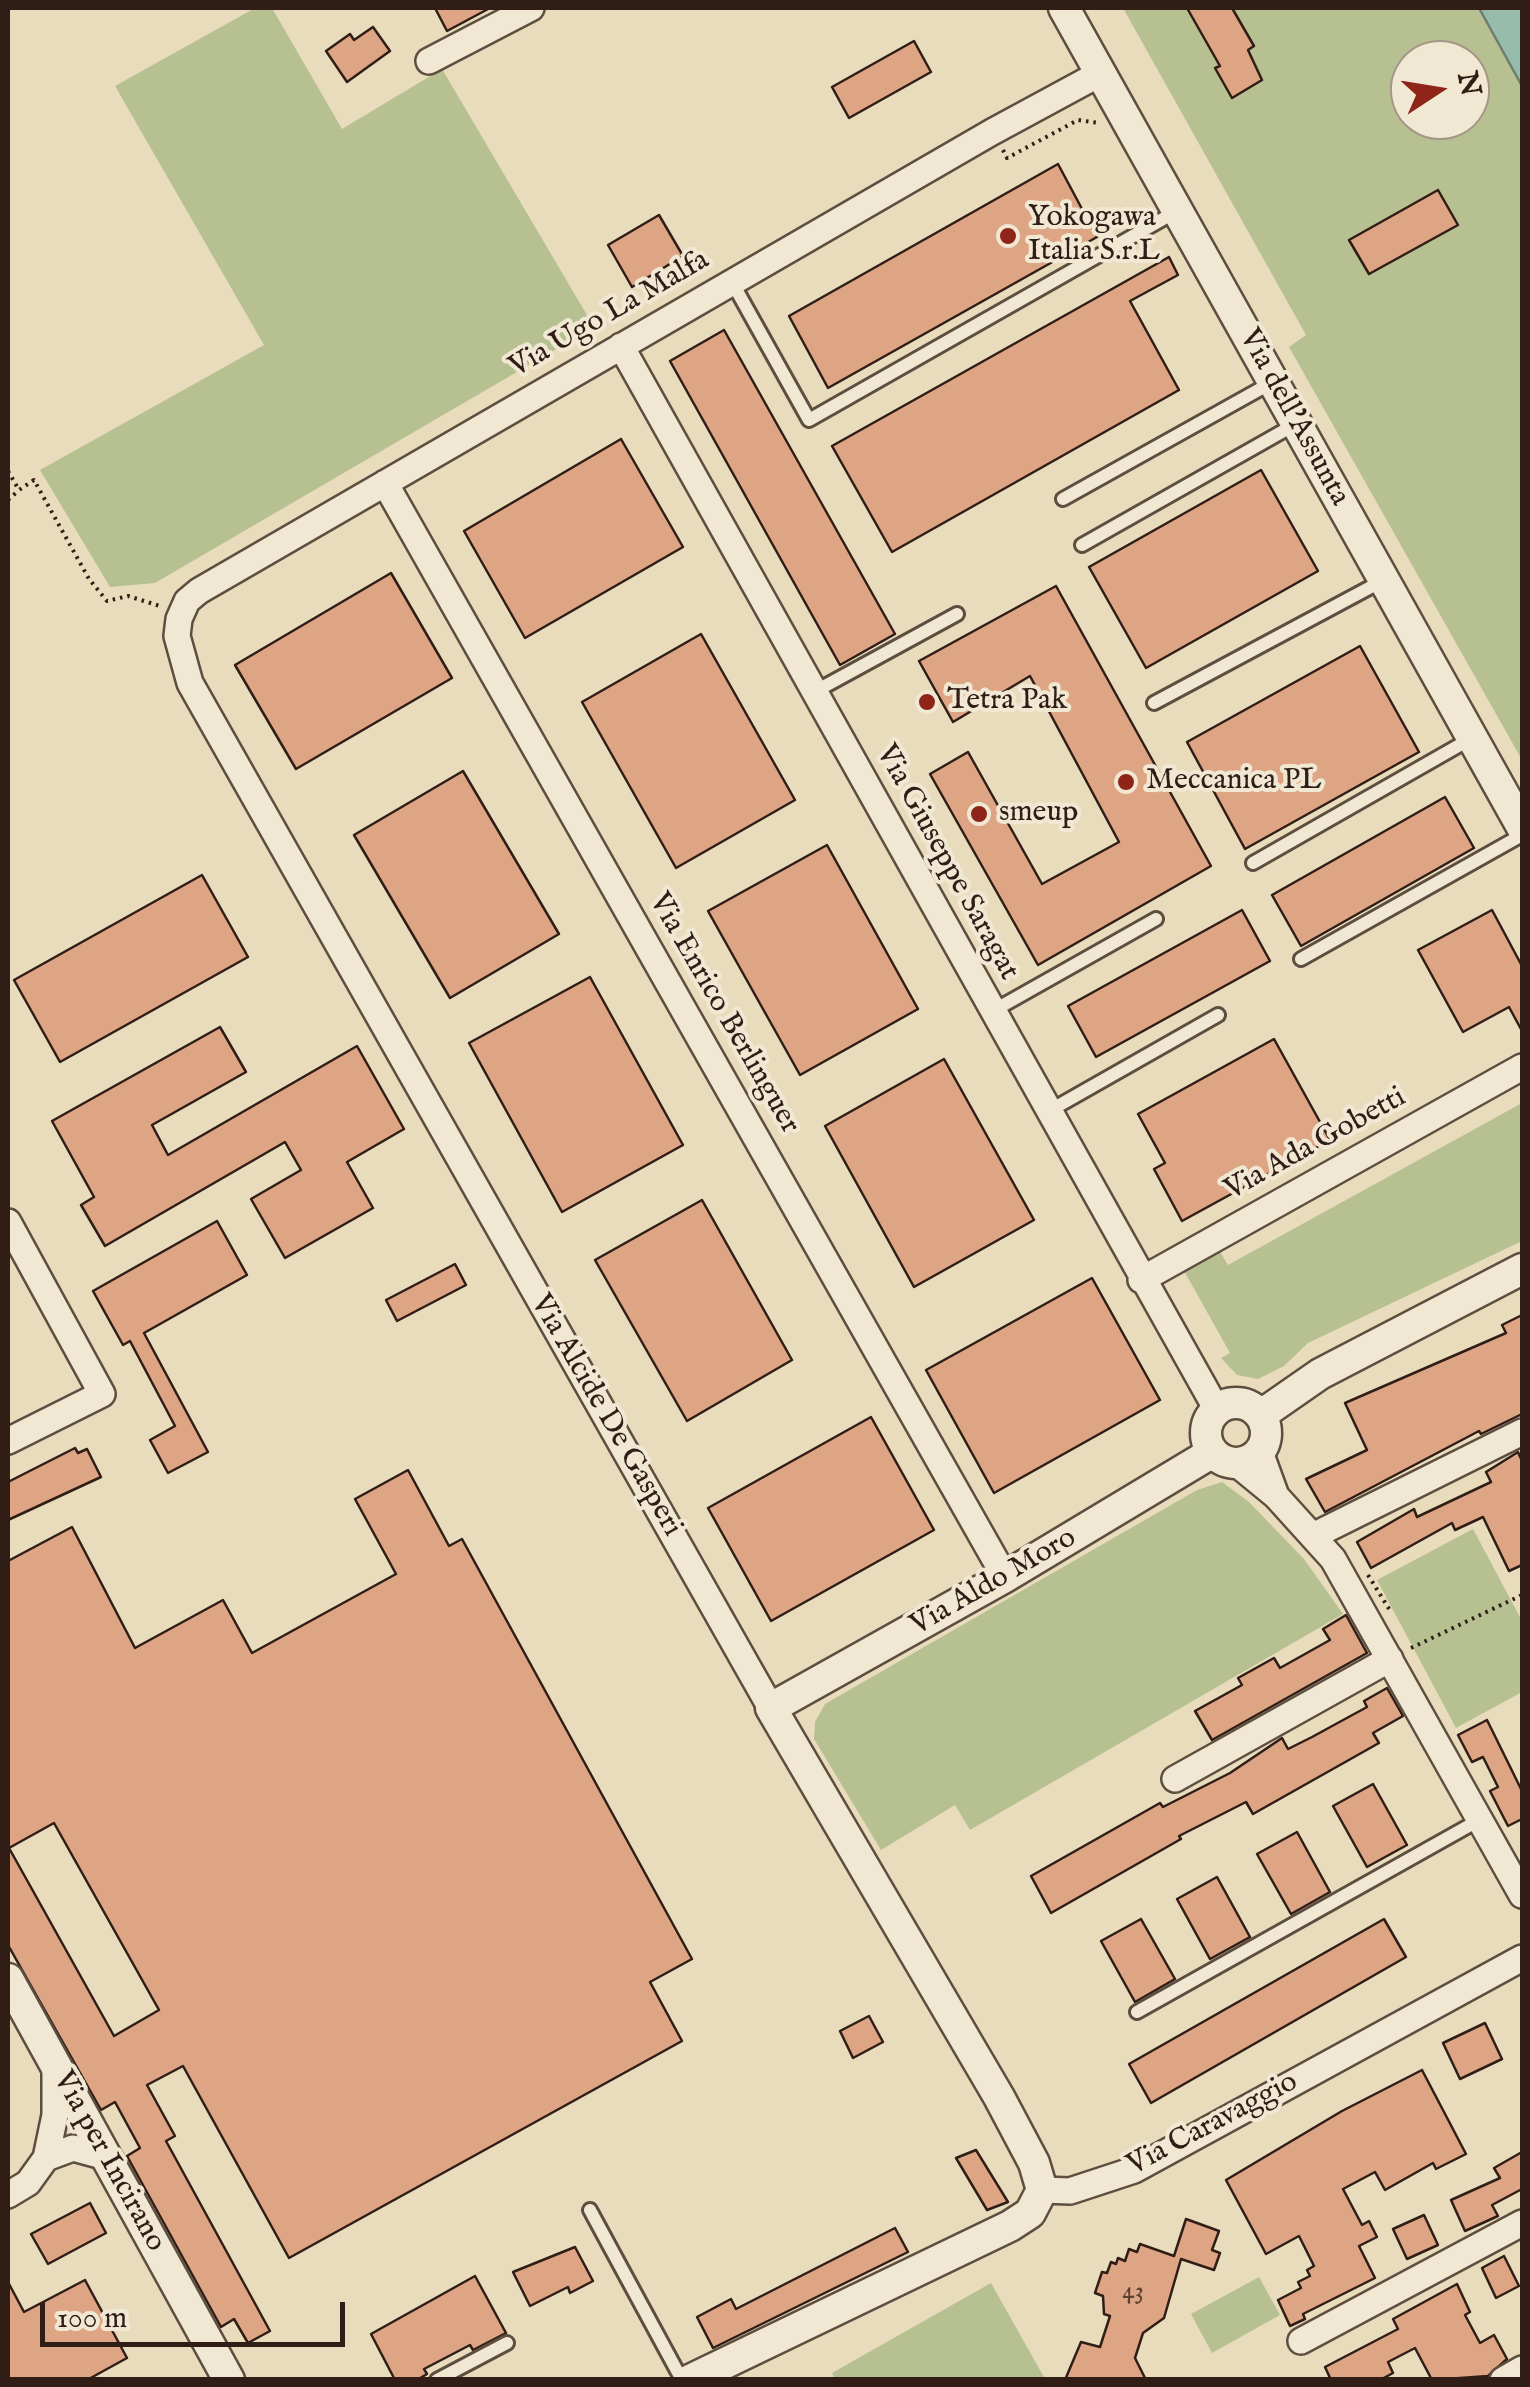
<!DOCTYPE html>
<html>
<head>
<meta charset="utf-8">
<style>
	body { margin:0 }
	#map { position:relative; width:1530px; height:2387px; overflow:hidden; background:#e9dcbd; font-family:"IM FELL English",serif }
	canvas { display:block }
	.frame { position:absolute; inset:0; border:10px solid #301e16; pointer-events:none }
	.north { position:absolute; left:1390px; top:40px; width:100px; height:100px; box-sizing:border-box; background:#f1e8d4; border:2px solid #a49788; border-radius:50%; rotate:78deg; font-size:28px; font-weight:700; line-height:40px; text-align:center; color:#301e16 }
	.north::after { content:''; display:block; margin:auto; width:35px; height:45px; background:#8f2418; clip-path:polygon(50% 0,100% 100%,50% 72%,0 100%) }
	.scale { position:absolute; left:40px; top:2302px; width:305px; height:45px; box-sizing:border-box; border:5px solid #301e16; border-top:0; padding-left:12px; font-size:30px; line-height:35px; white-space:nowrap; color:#301e16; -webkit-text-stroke:8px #f1e8d4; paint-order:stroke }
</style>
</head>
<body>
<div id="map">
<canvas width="1530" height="2387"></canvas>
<div class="frame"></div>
<div class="north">N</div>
<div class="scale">100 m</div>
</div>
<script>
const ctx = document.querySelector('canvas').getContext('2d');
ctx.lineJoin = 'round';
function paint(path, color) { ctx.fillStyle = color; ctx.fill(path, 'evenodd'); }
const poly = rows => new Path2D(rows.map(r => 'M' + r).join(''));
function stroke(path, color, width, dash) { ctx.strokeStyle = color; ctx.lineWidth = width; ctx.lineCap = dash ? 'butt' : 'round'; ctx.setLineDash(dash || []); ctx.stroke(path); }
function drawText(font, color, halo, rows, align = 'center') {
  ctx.font = font + ' "IM FELL English",serif'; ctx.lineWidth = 8; ctx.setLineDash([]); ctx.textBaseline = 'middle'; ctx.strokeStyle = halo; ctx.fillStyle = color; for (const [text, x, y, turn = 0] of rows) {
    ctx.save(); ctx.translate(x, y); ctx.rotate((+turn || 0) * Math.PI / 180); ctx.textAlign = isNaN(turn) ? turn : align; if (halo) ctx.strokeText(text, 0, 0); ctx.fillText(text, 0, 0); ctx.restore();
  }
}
const green = poly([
	[255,8,272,8,342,129,442,69,594,327,155,583,110,587,40,470,264,345,115,86],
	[1123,8,1479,8,1522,86,1522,760,1289,347,1306,335],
	[1410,60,1470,60,1470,120,1410,120],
	[1522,1103,1522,1241,1308,1343,1284,1366,1258,1379,1237,1375,1221,1358,1230,1353,1183,1269,1219,1250,1228,1265],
	[1222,1482,1249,1502,1304,1559,1343,1614,970,1830,955,1805,881,1850,814,1739,815,1722,825,1704,1197,1490],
	[1473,1529,1522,1621,1522,1692,1456,1728,1377,1580],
	[1259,2277,1280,2315,1212,2353,1191,2314],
	[991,2283,1045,2379,835,2379,832,2373]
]);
const water = poly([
	[1479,8,1520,8,1522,11,1522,86,1479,8]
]);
const building = poly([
	[435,8,490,8,447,31,435,8],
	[1187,8,1232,8,1254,46,1248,50,1262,80,1232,98,1215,68,1220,66,1187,8],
	[373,27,390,51,347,82,326,51,350,34,354,40,373,27],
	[914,41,931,72,849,118,832,87,914,41],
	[1058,164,1097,237,828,388,789,316,1058,164],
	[1438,190,1458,225,1369,274,1349,240,1438,190],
	[659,215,683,256,632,287,608,245,659,215],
	[1169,257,1178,275,1130,301,1179,390,892,552,832,446,1169,257],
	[724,330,895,634,840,665,670,361,724,330],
	[621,439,683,547,525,638,464,531,621,439],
	[1261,470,1318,571,1146,668,1089,567,1261,470],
	[391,573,452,678,296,769,235,665,391,573],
	[1056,586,1211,866,1038,965,930,774,968,752,1042,884,1119,842,1030,676,953,722,919,661,1056,586],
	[701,634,795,800,676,868,582,702,701,634],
	[1360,646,1419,752,1245,849,1187,742,1360,646],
	[463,771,559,934,450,998,354,835,463,771],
	[1445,797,1474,848,1301,946,1272,895,1445,797],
	[827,845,918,1009,800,1075,708,911,827,845],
	[202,875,248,957,60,1062,14,980,202,875],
	[1242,910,1270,961,1096,1057,1068,1006,1242,910],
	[1492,910,1522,966,1522,1031,1509,1007,1463,1032,1418,950,1492,910],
	[590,977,683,1145,562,1212,469,1043,590,977],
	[220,1027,246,1072,152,1125,168,1155,357,1046,404,1129,347,1162,373,1208,285,1258,251,1199,301,1170,285,1142,105,1246,81,1205,94,1197,52,1121,220,1027],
	[1274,1039,1330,1140,1182,1221,1154,1169,1165,1163,1138,1114,1274,1039],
	[944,1059,1034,1220,914,1287,825,1126,944,1059],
	[702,1200,792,1360,687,1421,595,1260,702,1200],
	[217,1221,247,1275,144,1333,208,1452,168,1473,150,1440,175,1426,130,1341,123,1345,93,1291,217,1221],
	[455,1264,466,1285,397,1321,386,1300,455,1264],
	[1092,1278,1160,1400,994,1493,926,1370,1092,1278],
	[1522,1315,1522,1414,1481,1434,1479,1431,1325,1512,1306,1479,1367,1450,1345,1403,1506,1333,1502,1325,1522,1315],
	[871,1417,934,1530,771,1621,708,1508,871,1417],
	[75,1448,78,1453,87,1449,101,1477,8,1520,8,1482,75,1448],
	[1518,1452,1522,1461,1522,1565,1509,1571,1483,1517,1455,1530,1452,1523,1371,1568,1357,1542,1414,1509,1417,1517,1491,1482,1486,1472,1518,1452],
	[408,1470,449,1546,462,1539,692,1959,650,1982,682,2041,289,2258,183,2066,147,2085,175,2136,166,2141,270,2331,248,2343,234,2319,221,2327,127,2156,140,2148,115,2102,101,2110,8,1945,8,1561,72,1527,135,1648,223,1600,252,1653,396,1574,355,1499,408,1470],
	[54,1823,159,2010,114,2036,9,1848,54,1823],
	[1346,1615,1367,1653,1212,1740,1195,1711,1242,1685,1238,1678,1274,1658,1280,1668,1330,1640,1323,1629,1346,1615],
	[1387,1688,1403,1716,1373,1733,1379,1743,1253,1814,1246,1802,1179,1836,1181,1839,1051,1913,1031,1876,1160,1803,1163,1807,1230,1773,1282,1738,1288,1749,1312,1737,1367,1707,1364,1701,1387,1688],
	[1487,1720,1522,1791,1522,1819,1508,1826,1490,1791,1498,1787,1483,1757,1472,1762,1458,1735,1487,1720],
	[1373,1784,1407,1845,1367,1867,1333,1806,1373,1784],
	[1297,1832,1330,1892,1291,1914,1257,1854,1297,1832],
	[1217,1877,1250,1937,1210,1959,1177,1899,1217,1877],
	[1141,1919,1175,1979,1135,2002,1101,1941,1141,1919],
	[1384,1919,1406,1957,1151,2103,1129,2064,1384,1919],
	[869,2016,883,2042,853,2058,840,2031,869,2016],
	[1485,2023,1502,2059,1460,2079,1443,2043,1485,2023],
	[1422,2070,1466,2154,1436,2169,1433,2163,1385,2190,1375,2172,1343,2189,1362,2225,1369,2221,1377,2237,1359,2246,1375,2278,1303,2314,1305,2319,1290,2326,1278,2300,1301,2288,1298,2282,1310,2276,1307,2270,1314,2266,1299,2236,1266,2254,1226,2180,1342,2111,1422,2070],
	[976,2150,1008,2202,987,2210,956,2158,976,2150],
	[1522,2152,1522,2189,1492,2205,1498,2216,1465,2231,1451,2200,1500,2178,1494,2168,1522,2152],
	[90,2203,106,2233,48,2264,31,2234,90,2203],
	[1424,2215,1438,2245,1407,2259,1393,2229,1424,2215],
	[1186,2219,1219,2231,1212,2250,1220,2253,1214,2270,1181,2259,1164,2318,1143,2333,1135,2358,1146,2380,1065,2380,1081,2342,1100,2347,1110,2316,1104,2314,1103,2296,1095,2293,1102,2272,1107,2273,1111,2262,1116,2264,1118,2258,1125,2261,1129,2249,1137,2252,1140,2244,1174,2256,1186,2219],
	[895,2228,908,2252,713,2348,697,2317,731,2299,736,2309,895,2228],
	[575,2247,593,2281,570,2293,568,2287,530,2306,513,2272,575,2247],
	[1504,2256,1519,2286,1496,2298,1482,2268,1504,2256],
	[475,2276,506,2333,473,2350,470,2345,424,2369,427,2374,417,2380,395,2380,371,2334,475,2276],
	[85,2280,127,2358,87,2380,8,2380,8,2282,24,2312,85,2280],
	[1457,2284,1470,2312,1465,2315,1480,2343,1494,2335,1507,2359,1488,2376,1432,2380,1415,2348,1388,2362,1393,2373,1380,2380,1331,2380,1325,2367,1398,2329,1393,2319,1457,2284]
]);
const path = poly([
	[1003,150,1007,158,1078,120,1099,123],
	[8,471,19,490,34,480,89,579,107,601,128,596,163,607],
	[8,500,19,490],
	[1368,1575,1391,1612],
	[1411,1648,1522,1595]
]);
const service = poly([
	[732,282,809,420,1177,211],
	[1063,499,1271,383],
	[1082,545,1294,425],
	[814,692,957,614],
	[1154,703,1382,581],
	[1253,863,1472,738],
	[1301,959,1522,835],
	[991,1012,1156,919],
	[1049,1111,1218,1015],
	[1137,2012,1481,1819],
	[590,2210,682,2380],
	[437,2380,507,2343]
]);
const minor = poly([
	[429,61,531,8],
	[621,346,1217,1410],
	[385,483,1005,1577],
	[8,1222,102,1394,8,1441],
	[1141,1280,1522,1067],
	[1260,1452,1276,1496],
	[1237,1464,1276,1496,1333,1559,1522,1895],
	[1315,1535,1522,1432],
	[771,1708,190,683,177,636,179,619,187,601,199,591,992,132,1101,73],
	[1175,1779,1390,1659],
	[46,2158,73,2148,106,2157],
	[1042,2190,1070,2191,1134,2170,1522,1958],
	[8,2195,28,2183,46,2158,55,2115,55,2066],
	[1301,2341,1522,2223],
	[1503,2380,1522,2369]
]);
const tertiary = poly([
	[1064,8,1522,827],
	'1206 1433a30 30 0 1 1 60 0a30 30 0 1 1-60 0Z',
	[1261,1415,1320,1374,1522,1269],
	[8,1979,229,2380],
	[690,2380,1010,2226,1030,2213,1042,2190,1034,2163,999,2097,771,1708,1005,1577,1213,1452]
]);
const markers = [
	[1008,236,10,"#8f2418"],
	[927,702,10,"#8f2418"],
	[1126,782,10,"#8f2418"],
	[979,814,10,"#8f2418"]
];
const numberNames = [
	["43",1133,2293]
];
const poiNames = [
	["Yokogawa",1028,219],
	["Italia S.r.L",1028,253],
	["Tetra Pak",947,702],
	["Meccanica PL",1146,782],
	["smeup",999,814]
];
const streetNames = [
	["Via Ugo La Malfa",610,315,-30],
	["Via dell'Assunta",1293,418,61],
	["Via Giuseppe Saragat",946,863,61],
	["Via Enrico Berlinguer",723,1014,60],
	["Via Ada Gobetti",1316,1145,-29],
	["Via Alcide De Gasperi",605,1416,60],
	["Via Aldo Moro",994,1583,-30],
	["Via Caravaggio",1213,2125,-28],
	["Via per Incirano",108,2162,61]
];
paint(green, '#b6c091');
paint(water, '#98bcac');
stroke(water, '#6e7d70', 2.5);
paint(building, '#dea585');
stroke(building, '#301e16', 2.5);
stroke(service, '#5e4e40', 18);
stroke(minor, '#5e4e40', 30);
stroke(tertiary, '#5e4e40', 35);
stroke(path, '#301e16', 4, [2.5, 5]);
stroke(service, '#f1e8d4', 12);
stroke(minor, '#f1e8d4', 25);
stroke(tertiary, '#f1e8d4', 30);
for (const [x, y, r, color] of markers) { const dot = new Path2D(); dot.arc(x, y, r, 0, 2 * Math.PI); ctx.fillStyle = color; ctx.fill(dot); stroke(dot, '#f1e8d4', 4); }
drawText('25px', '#5c4032', null, numberNames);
drawText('30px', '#301e16', '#f1e8d4', poiNames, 'left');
drawText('30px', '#301e16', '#f1e8d4', streetNames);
</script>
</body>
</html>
